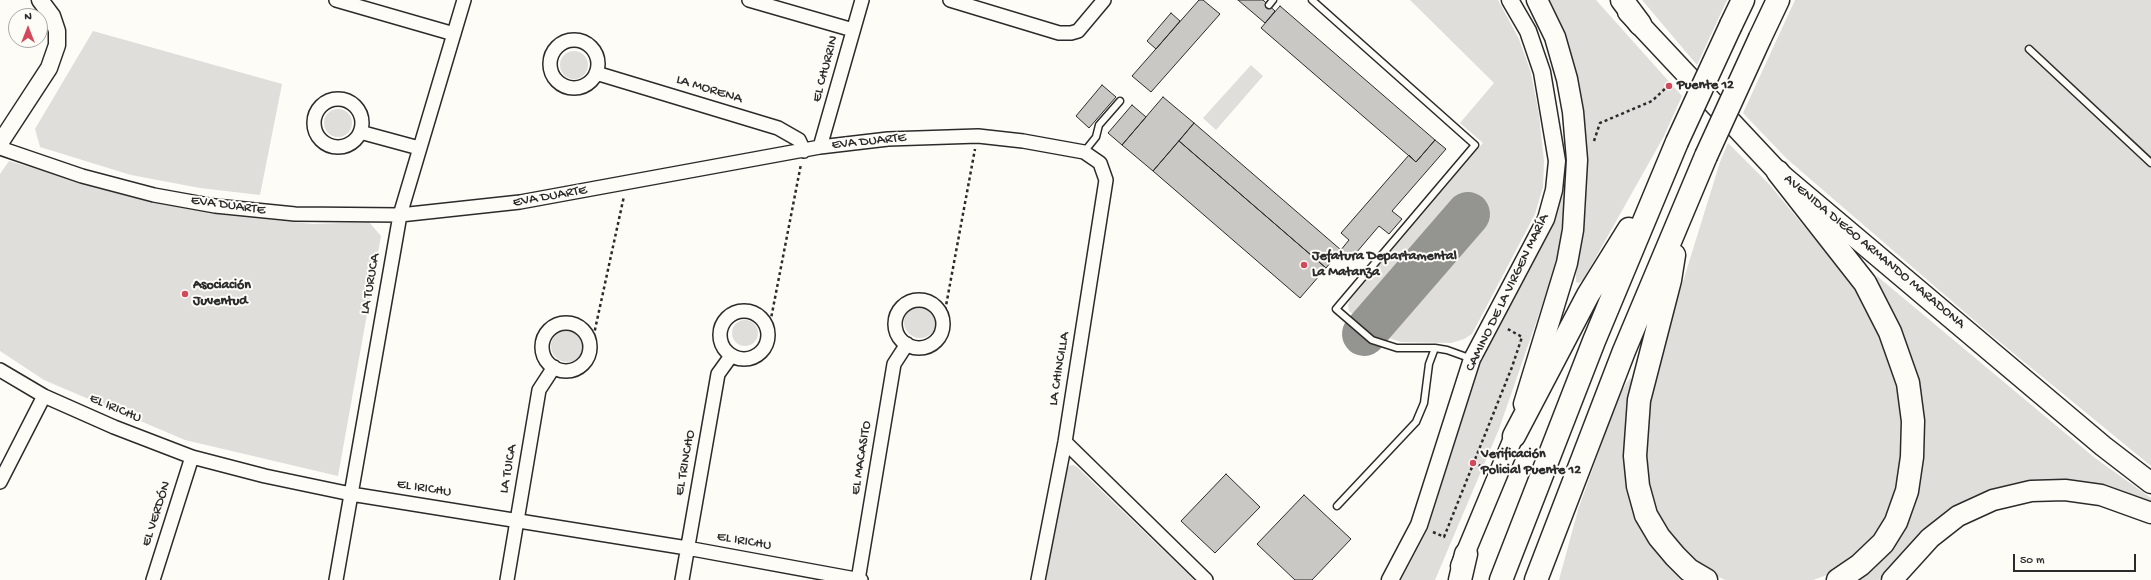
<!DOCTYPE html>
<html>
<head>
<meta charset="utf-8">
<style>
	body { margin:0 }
	#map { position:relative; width:2151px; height:580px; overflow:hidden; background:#fdfcf7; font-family:"Gochi Hand",sans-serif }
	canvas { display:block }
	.north { position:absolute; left:8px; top:8px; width:40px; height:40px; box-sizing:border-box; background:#fdfcf7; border:1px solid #a9a8a5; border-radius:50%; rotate:0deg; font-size:11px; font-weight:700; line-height:16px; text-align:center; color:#2b2b2b }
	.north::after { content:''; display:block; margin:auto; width:14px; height:18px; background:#d1495b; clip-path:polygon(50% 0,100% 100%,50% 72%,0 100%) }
	.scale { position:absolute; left:2013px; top:554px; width:123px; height:18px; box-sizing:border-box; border:2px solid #2b2b2b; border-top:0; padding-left:5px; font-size:12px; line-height:14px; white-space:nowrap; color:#2b2b2b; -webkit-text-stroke:3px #fdfcf7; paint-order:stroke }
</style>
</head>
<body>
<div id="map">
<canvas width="2151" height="580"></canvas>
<div class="north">N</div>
<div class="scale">50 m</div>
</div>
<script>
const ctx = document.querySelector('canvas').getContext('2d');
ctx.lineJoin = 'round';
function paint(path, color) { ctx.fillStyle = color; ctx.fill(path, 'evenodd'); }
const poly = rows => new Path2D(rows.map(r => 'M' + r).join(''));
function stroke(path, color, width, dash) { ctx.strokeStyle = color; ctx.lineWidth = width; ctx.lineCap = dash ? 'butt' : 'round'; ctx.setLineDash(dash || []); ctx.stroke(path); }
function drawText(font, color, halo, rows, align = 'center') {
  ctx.font = font + ' "Gochi Hand",sans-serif'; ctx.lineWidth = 4; ctx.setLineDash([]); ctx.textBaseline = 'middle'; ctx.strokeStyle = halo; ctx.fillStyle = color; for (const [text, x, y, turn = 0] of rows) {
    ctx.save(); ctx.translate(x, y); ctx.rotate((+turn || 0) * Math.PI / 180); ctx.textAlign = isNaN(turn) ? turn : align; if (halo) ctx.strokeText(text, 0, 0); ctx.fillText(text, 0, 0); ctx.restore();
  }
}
const green = poly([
	[1410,0,1498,0,1519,39,1531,73,1539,115,1544,161,1543,187,1535,214,1472,334,1464,339,1451,343,1401,342,1377,334,1349,311,1348,305,1350,300,1483,143,1460,123,1494,83],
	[1548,0,1596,0,1682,96,1664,136,1583,280,1579,283,1576,282,1576,274,1586,206,1586,160,1564,35],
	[1642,0,1727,0,1697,65],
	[1795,0,2151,0,2151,466,1990,334,1787,159,1743,113],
	[93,31,282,84,260,195,200,188,131,175,40,147,35,129],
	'560 65a14 14 0 1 1 28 0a14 14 0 1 1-28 0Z',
	[1251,65,1263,76,1216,130,1203,118],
	'324 123a14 14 0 1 1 28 0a14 14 0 1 1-28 0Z',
	[1728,143,1769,184,1853,285,1880,334,1898,383,1904,421,1898,487,1889,514,1874,540,1835,572,1813,580,1725,580,1695,565,1666,534,1645,485,1646,401,1720,162],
	[9,161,132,197,223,215,313,224,369,222,381,236,338,476,185,440,44,380,0,351,0,174],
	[1565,181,1565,204,1557,262,1499,429,1435,580,1401,580,1428,529,1480,362,1554,224],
	[1877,276,2095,458,2151,498,2151,505,2106,488,1952,508,1923,530,1879,580,1858,580,1869,573,1890,550,1922,460,1876,283],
	'904 322a16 16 0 1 1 32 0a16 16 0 1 1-32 0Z',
	'732 333a13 13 0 1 1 26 0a13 13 0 1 1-26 0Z',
	'551 346a16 16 0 1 1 32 0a16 16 0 1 1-32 0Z',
	[1630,378,1633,381,1628,454,1632,487,1693,580,1559,580,1578,510,1619,395],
	[1073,465,1077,467,1194,580,1046,580,1066,471,1069,466]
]);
const taxiway = poly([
	[1364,334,1468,214]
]);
const building = poly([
	[1199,0,1203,0,1220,14,1151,92,1132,76,1199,0],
	[1238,0,1263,0,1275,11,1265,23,1238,0],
	[1280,6,1435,140,1416,162,1261,28,1280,6],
	[1171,13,1180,21,1156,49,1147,41,1171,13],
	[1102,85,1116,97,1089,128,1076,116,1102,85],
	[1163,97,1194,123,1153,171,1122,145,1163,97],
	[1132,105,1146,117,1122,145,1108,133,1132,105],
	[1194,123,1341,250,1326,268,1179,141,1194,123],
	[1435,140,1446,149,1392,211,1402,219,1389,234,1379,226,1350,260,1340,251,1349,240,1341,233,1409,155,1416,162,1435,140],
	[1179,141,1326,268,1300,298,1153,171,1179,141],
	[1226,474,1260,507,1215,553,1181,521,1226,474],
	[1304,495,1351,539,1312,580,1295,580,1257,544,1304,495]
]);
const path = poly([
	[1594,141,1600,123,1652,101,1670,84],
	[943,322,975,149],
	[768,334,801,164],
	[591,348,624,196],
	[1473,463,1484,467],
	[1433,532,1444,537,1512,367,1522,337,1506,328]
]);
const service = poly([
	[1312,0,1475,145,1336,309,1372,340,1397,348,1435,348,1447,350,1472,359],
	[1269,5,1273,0],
	[2029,49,2151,163],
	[1084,152,1096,137,1099,125,1120,101],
	[1337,506,1416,422,1424,403,1429,364,1435,348]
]);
const minor = poly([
	[336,0,454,34],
	[749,0,853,30],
	[950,0,1059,33,1071,33,1078,31,1104,0],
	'550 64a24 24 0 1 1 48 0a24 24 0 1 1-48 0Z',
	[596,73,778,128,799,140,804,151],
	'314 123a24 24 0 1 1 48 0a24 24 0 1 1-48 0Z',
	[360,132,419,148],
	[820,147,862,0],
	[0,148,82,176,154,195,215,206,295,214,400,215,520,202,820,147,888,139,978,136,1023,141,1084,152,1100,163,1106,180,1065,442,1038,580],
	'895 324a24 24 0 1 1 48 0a24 24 0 1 1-48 0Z',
	'720 335a24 24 0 1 1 48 0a24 24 0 1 1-48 0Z',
	'542 347a24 24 0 1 1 48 0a24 24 0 1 1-48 0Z',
	[0,370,44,396,114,427,192,457,265,476,351,494,687,548,861,580],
	[1065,442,1206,580],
	[0,482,44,396],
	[153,580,192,457],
	[336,580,400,215,464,0],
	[507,580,539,390,554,367],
	[682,580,718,374,731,356],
	[858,580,894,364,907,344]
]);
const tertiary = poly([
	[0,143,49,68,57,45,57,31,52,16,40,0],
	[1390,580,1419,525,1472,359,1546,219,1554,190,1557,161,1542,72,1528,31,1510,0]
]);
const secondary = poly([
	[1460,566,1514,436]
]);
const primary = poly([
	[1628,12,1778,172,2103,446,2151,483],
	[1524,404,1567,263,1573,230,1577,160,1573,112,1567,79,1555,37,1537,0],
	[1892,580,1930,538,1958,516,1993,500,2031,491,2065,490,2101,495,2151,513]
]);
const motorway = poly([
	[1622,0,1640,24],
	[1731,25,1743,0],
	[1760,38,1778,0],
	[1778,172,1865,283,1890,332,1908,383,1913,421,1912,457,1907,491,1896,522,1883,543,1860,565,1838,580],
	[1674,255,1670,280,1639,400,1635,456,1638,486,1646,515,1659,537,1675,556,1689,570,1706,580],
	[1514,436,1588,295,1629,229],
	[1460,580,1466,554],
	[1501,580,1594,341,1677,142],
	[1536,580,1624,351,1706,156]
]);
const motorwayBridge = poly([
	[1677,142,1731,25],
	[1706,156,1760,38]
]);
const markers = [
	[1669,86,4,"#d1495b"],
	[1304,265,4,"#d1495b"],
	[185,294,4,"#d1495b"],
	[1473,463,4,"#d1495b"]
];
const streetNames = [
	["EL CHURRIN",826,69,-75],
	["LA MORENA",709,90,17],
	["EVA DUARTE",869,142,-6],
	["EVA DUARTE",550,197,-10],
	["EVA DUARTE",228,206,8],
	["AVENIDA DIEGO ARMANDO MARADONA",1874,252,40],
	["LA TURUCA",371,284,-80],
	["CAMINO DE LA VIRGEN MARÍA",1508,293,-64],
	["LA CHINCILLA",1060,369,-81],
	["EL IRICHU",115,409,23],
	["EL MACASITO",862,458,-81],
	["EL TRINCHO",686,463,-80],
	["LA TUICA",509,469,-80],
	["EL IRICHU",424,489,9],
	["EL VERDÓN",157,514,-72],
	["EL IRICHU",744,542,10]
];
const poiNames = [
	["Puente 12",1677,86],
	["Jefatura Departamental",1312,257],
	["La Matanza",1312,273],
	["Asociación",193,286],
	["Juventud",193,302],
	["Verificación",1481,455],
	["Policial Puente 12",1481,471]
];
paint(green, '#dfdeda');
stroke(taxiway, '#949491', 44);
paint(building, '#c9c8c4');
stroke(building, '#2b2b2b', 1);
stroke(service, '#2b2b2b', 9);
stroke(minor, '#2b2b2b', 16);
stroke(tertiary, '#2b2b2b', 19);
stroke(secondary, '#2b2b2b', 21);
stroke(primary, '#2b2b2b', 23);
stroke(motorway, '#2b2b2b', 25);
stroke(path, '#2b2b2b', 2.5, [3, 3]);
stroke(service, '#fdfcf7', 6);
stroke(minor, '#fdfcf7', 13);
stroke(tertiary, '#fdfcf7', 16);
stroke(secondary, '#fdfcf7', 18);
stroke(primary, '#fdfcf7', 20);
stroke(motorway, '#fdfcf7', 22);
stroke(motorwayBridge, '#2b2b2b', 25, []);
stroke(motorwayBridge, '#fdfcf7', 22);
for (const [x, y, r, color] of markers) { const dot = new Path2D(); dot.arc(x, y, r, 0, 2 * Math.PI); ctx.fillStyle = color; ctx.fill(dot); stroke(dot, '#fdfcf7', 1.5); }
drawText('14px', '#2b2b2b', '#fdfcf7', streetNames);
drawText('bold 14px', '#2b2b2b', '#fdfcf7', poiNames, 'left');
</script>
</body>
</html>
